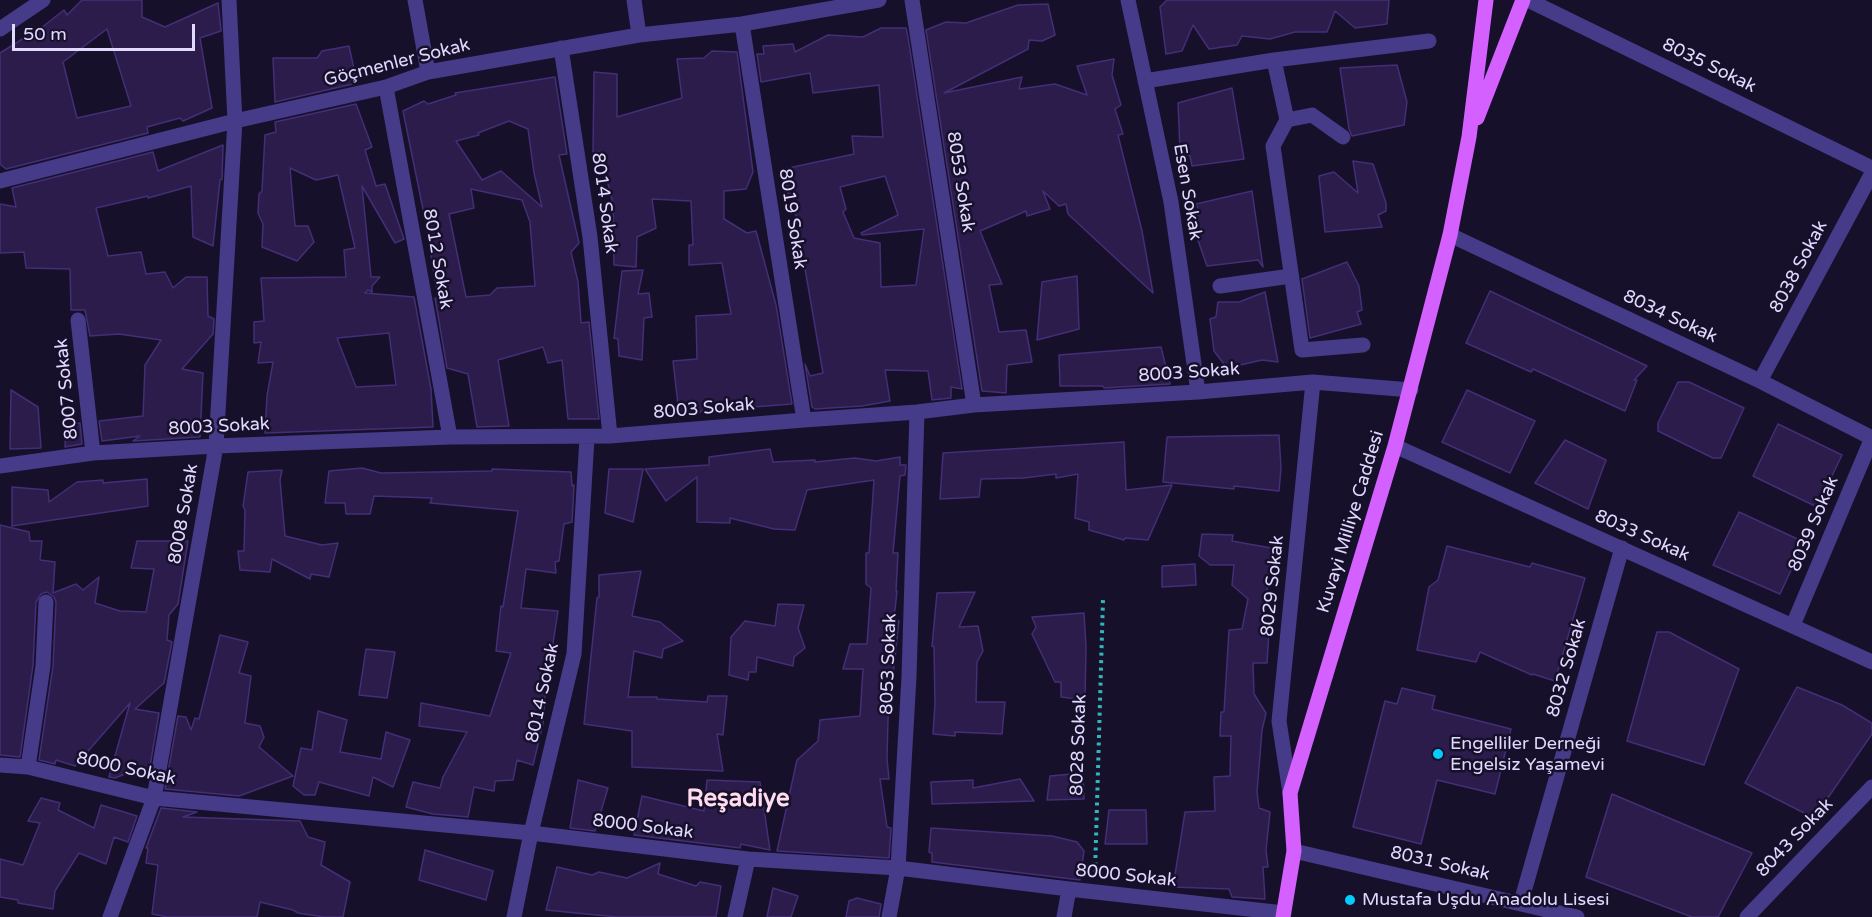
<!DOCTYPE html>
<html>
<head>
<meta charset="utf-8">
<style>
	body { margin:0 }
	#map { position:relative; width:1872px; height:917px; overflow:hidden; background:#17102a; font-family:"Varela Round",sans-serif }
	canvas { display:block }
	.scale { position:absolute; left:12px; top:24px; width:183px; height:27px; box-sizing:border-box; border:3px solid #e2d9ff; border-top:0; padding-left:8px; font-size:18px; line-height:21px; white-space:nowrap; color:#e2d9ff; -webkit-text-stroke:4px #17102a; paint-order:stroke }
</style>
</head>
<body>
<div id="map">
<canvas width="1872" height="917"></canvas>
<div class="scale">50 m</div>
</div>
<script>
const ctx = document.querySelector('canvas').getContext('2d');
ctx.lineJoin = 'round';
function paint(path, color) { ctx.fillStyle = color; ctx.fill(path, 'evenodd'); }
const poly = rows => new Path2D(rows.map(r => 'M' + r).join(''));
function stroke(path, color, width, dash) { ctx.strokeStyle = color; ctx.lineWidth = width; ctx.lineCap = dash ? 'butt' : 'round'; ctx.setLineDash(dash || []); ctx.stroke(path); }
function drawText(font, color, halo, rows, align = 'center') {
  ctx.font = font + ' "Varela Round",sans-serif'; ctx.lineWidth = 5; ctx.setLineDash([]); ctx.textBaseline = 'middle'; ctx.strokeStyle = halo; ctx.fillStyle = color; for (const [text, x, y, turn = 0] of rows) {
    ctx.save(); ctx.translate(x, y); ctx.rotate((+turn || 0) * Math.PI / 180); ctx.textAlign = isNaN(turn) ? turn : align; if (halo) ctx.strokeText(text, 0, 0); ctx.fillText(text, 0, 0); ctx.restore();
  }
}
const building = poly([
	[82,0,142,0,142,17,165,27,218,3,221,31,200,38,212,108,183,121,180,118,147,127,148,133,6,169,0,164,0,53,29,35,31,36,64,10,67,15,82,0],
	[107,29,131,106,77,118,63,62,107,29],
	[1167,0,1389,0,1387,24,1355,28,1335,11,1327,32,1295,32,1270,39,1242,36,1237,45,1209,49,1193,25,1182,51,1166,54,1160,7,1167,0],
	[1048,4,1055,35,1042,41,1029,40,1028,49,944,93,1022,77,1019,89,1055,84,1087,95,1077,66,1114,59,1112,75,1121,105,1115,109,1123,134,1118,135,1142,231,1153,293,1068,214,1066,204,1059,206,1043,191,1050,209,1027,216,1026,211,980,231,1002,284,989,285,999,332,1026,330,1032,362,1007,365,1006,393,982,391,926,30,946,22,966,23,1018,5,1048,4],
	[881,28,906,28,908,37,962,389,951,387,951,398,932,400,928,371,885,370,890,401,862,406,815,409,812,407,805,364,810,376,823,373,792,193,788,194,784,169,854,154,852,136,883,137,879,85,813,93,810,73,761,82,757,54,764,54,763,46,793,44,795,52,828,35,863,37,881,28],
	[885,176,898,215,861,233,862,235,924,229,916,285,881,287,880,243,854,238,843,212,846,209,840,187,885,176],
	[349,46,357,83,275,102,273,58,317,58,322,51,349,46],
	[712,51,737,52,753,172,746,189,724,191,724,219,747,233,756,231,776,305,792,404,701,411,699,413,679,413,673,361,697,359,696,316,731,314,722,263,689,265,689,245,693,245,691,201,652,199,656,228,637,237,636,267,614,265,613,204,600,152,593,152,594,72,617,74,617,117,682,98,677,59,704,58,712,51],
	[1397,65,1407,102,1404,125,1352,136,1349,129,1340,68,1397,65],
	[555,77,567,154,559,155,579,243,571,252,578,282,581,323,589,322,599,419,568,419,562,360,548,363,543,347,498,360,509,426,477,427,468,374,447,368,435,298,438,299,426,224,403,111,424,101,428,104,456,95,455,93,555,77],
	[509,121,528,129,534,173,542,207,501,171,482,180,456,141,479,135,478,133,509,121],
	[471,189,522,200,530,222,535,286,497,288,490,295,466,297,449,214,474,208,471,189],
	[1232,88,1244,159,1192,166,1190,156,1180,151,1178,103,1232,88],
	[356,104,372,147,365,150,376,186,385,184,404,239,395,243,362,186,371,277,380,277,372,286,372,292,368,290,365,293,414,297,431,389,433,427,265,433,267,396,273,362,258,363,261,342,254,343,254,322,264,321,261,278,346,277,344,250,355,248,338,175,316,180,290,168,295,226,308,226,314,242,297,261,262,247,263,224,258,213,259,194,262,191,265,135,276,132,275,122,356,104],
	[389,333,396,385,356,387,337,338,389,333],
	[223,145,222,179,220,180,213,246,193,237,191,186,148,198,148,196,96,208,108,256,141,252,146,274,165,272,173,288,186,277,207,277,208,316,214,319,213,334,182,369,203,373,200,437,133,441,140,436,102,441,99,421,143,416,145,365,161,340,119,334,90,336,85,310,71,310,70,269,26,268,24,252,0,253,0,204,16,207,12,188,153,152,158,171,223,145],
	[1353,161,1373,164,1386,203,1386,211,1378,215,1382,227,1325,232,1319,176,1334,172,1358,193,1353,161],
	[1252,191,1263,267,1258,260,1207,266,1193,226,1192,218,1200,214,1196,204,1252,191],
	[1347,262,1359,286,1362,310,1357,312,1361,324,1310,338,1302,279,1347,262],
	[643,270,638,294,649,293,652,317,644,318,642,360,619,356,618,339,614,338,622,271,643,270],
	[1077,276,1079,329,1037,340,1042,282,1077,276],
	[1490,291,1647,366,1634,380,1637,380,1625,411,1533,369,1531,372,1466,343,1490,291],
	[1265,292,1278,362,1262,360,1227,368,1214,351,1210,319,1216,317,1218,302,1239,302,1265,292],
	[1161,347,1170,384,1104,388,1103,386,1060,386,1059,355,1161,347],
	[1678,382,1689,382,1744,408,1721,458,1713,458,1658,431,1658,423,1678,382],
	[11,390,38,407,41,448,10,449,11,390],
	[1467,390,1535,421,1510,473,1442,442,1467,390],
	[80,423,82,444,65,447,66,425,80,423],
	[1778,424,1842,455,1817,507,1753,476,1778,424],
	[1279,435,1281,468,1279,491,1234,486,1234,489,1163,482,1167,437,1279,435],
	[1565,440,1606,460,1588,509,1535,483,1565,440],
	[1124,442,1126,490,1172,485,1148,540,1125,538,1124,540,1089,530,1089,522,1075,518,1078,474,1056,478,1056,474,1024,478,981,479,979,497,940,499,943,453,1124,442],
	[770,449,773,462,815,460,815,462,855,458,876,461,900,457,900,465,906,465,905,475,900,476,893,553,898,553,896,591,897,591,894,619,899,621,888,719,887,759,889,779,880,779,887,827,891,828,889,858,777,851,797,760,818,741,820,720,860,716,863,669,843,669,850,644,867,644,871,588,866,584,866,553,869,553,874,480,807,490,795,530,774,529,730,518,730,523,697,522,697,477,666,501,645,469,709,465,709,457,770,449],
	[362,468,381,473,492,471,492,469,571,472,572,486,574,485,572,522,564,524,559,561,555,562,556,573,526,569,521,608,558,611,545,695,543,724,533,765,517,760,513,780,495,781,494,791,474,787,468,817,433,814,406,807,413,782,440,788,443,777,467,732,419,726,421,703,490,716,511,653,496,651,501,606,503,607,518,511,430,503,432,498,374,496,370,514,346,514,345,503,325,503,329,471,362,468],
	[609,469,643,469,633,522,605,513,609,469],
	[282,470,280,480,285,536,322,545,338,543,329,577,311,574,310,579,272,559,270,572,240,570,238,551,244,551,245,510,243,506,248,472,282,470],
	[147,479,148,506,12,526,12,487,48,490,49,502,77,482,103,480,103,483,147,479],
	[1739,512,1804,542,1780,594,1713,565,1739,512],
	[0,525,29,532,30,541,42,541,40,560,55,562,53,593,76,584,83,590,99,577,95,603,120,611,146,612,154,569,131,568,137,541,188,541,178,604,169,615,167,640,172,642,164,683,135,709,159,713,148,778,125,774,115,778,109,777,130,703,75,766,56,760,55,764,39,760,53,666,56,602,54,597,47,592,41,594,36,602,33,665,20,757,0,755,0,525],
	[1202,534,1233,535,1232,541,1271,548,1264,627,1269,631,1267,663,1253,663,1254,694,1266,713,1262,730,1257,792,1259,808,1270,812,1266,850,1268,867,1263,867,1265,899,1232,897,1229,889,1173,887,1185,812,1215,811,1214,777,1230,776,1231,736,1220,736,1221,712,1224,712,1229,630,1242,629,1248,599,1232,585,1234,565,1210,565,1199,556,1202,534],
	[1447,546,1530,567,1532,563,1585,578,1555,681,1533,674,1532,675,1480,652,1476,662,1417,650,1429,587,1438,580,1447,546],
	[1195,564,1196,585,1162,587,1162,566,1195,564],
	[641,571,632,616,660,622,683,641,663,649,662,658,634,651,628,697,657,697,657,699,707,702,708,696,727,696,723,735,717,734,723,771,632,767,632,731,584,724,597,598,599,597,599,575,641,571],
	[975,592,959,627,978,626,983,651,977,662,976,702,1005,702,1002,734,955,732,955,736,933,734,935,703,934,647,932,646,937,593,975,592],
	[778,604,804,605,798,628,805,648,794,657,793,666,757,657,756,672,749,672,748,680,729,675,731,637,745,621,775,626,778,604],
	[1084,613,1086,647,1085,700,1061,697,1061,682,1055,682,1032,634,1036,627,1032,617,1084,613],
	[1657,632,1669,632,1739,669,1704,765,1627,741,1657,632],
	[220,635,248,642,239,673,251,676,245,723,260,726,264,737,259,747,293,776,239,796,165,789,178,716,186,717,191,730,195,718,199,719,220,635],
	[366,649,395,652,387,698,359,695,366,649],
	[1797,687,1842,705,1872,723,1872,734,1814,818,1745,783,1797,687],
	[1402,688,1435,696,1432,709,1511,729,1495,794,1437,780,1421,844,1353,827,1385,701,1397,704,1402,688],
	[318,711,347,720,340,752,381,759,386,732,410,740,393,787,373,777,369,796,319,782,315,795,304,795,293,786,301,748,312,750,318,711],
	[1083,773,1084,799,1047,800,1050,776,1083,773],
	[1020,779,1034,801,932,804,931,782,973,780,973,788,1020,779],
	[578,780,608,788,595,831,570,828,578,780],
	[707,780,760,782,770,850,741,844,740,848,634,835,642,796,704,811,707,780],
	[1612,794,1752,853,1718,917,1692,917,1586,877,1612,794],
	[41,798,60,803,58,810,94,828,101,805,137,816,128,842,114,837,106,864,79,853,55,891,53,909,18,903,18,900,0,897,0,859,23,865,40,823,28,821,41,798],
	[161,808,197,812,183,817,300,821,308,837,325,842,321,865,350,882,343,917,324,917,298,913,293,910,260,902,257,917,168,917,152,914,158,865,146,863,148,848,146,848,161,808],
	[1109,810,1146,810,1147,844,1105,844,1109,810],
	[931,828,1052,836,1077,842,1084,851,1080,880,932,862,932,853,929,852,931,828],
	[425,850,493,871,486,900,419,880,425,850],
	[660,863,658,874,696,886,700,882,721,886,716,917,617,917,546,910,557,867,592,875,599,872,627,878,660,863],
	[773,888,798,896,791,917,767,917,773,888],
	[857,898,881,904,879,917,846,917,849,901,857,898]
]);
const path = poly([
	[1095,873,1103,599]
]);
const minor = poly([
	[415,0,428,72],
	[634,0,639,35],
	[912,0,974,405],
	[1128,0,1171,202,1198,392],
	[1528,0,1872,168],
	[742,24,804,420],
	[0,29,43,0],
	[561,48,590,237,610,436],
	[1274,60,1429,41],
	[1145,81,1274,60,1287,120,1273,146,1302,350,1363,345],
	[386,87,450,437],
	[1287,120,1312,115,1343,137],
	[0,181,235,121,386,87,428,72,639,35,742,24,879,0],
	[1450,235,1760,381,1872,438,1793,625],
	[1220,286,1291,276],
	[78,320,93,453],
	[1760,381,1872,173],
	[1395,446,1872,662],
	[0,466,93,453,216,446,450,437,610,436,804,420,917,412,974,405,1198,392,1313,382,1411,390],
	[0,765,28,767,154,798,531,833,748,859,898,868,1069,889,1284,913],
	[28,767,43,666,46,602],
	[1290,793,1279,721,1313,382],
	[1294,851,1577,917],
	[1521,902,1622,548],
	[110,917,154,798,216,446,235,121,229,0],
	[514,917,531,833,574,654,587,438],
	[735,917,748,859],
	[889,917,898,868,909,677,917,412],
	[1064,917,1069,889],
	[1747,917,1872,787]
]);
const major = poly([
	[1477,118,1523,0],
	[1283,917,1294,851,1290,793,1395,446,1450,235,1469,137,1486,0]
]);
const markers = [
	[1438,754,6,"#05ccff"],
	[1350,900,6,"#05ccff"]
];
const streetNames = [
	["Göçmenler Sokak",397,63,-14],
	["8035 Sokak",1709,66,26],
	["8053 Sokak",960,182,81],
	["Esen Sokak",1187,192,80],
	["8014 Sokak",604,203,82],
	["8019 Sokak",792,219,81],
	["8012 Sokak",437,259,80],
	["8038 Sokak",1799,267,-62],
	["8034 Sokak",1670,317,25],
	["8003 Sokak",1189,373,-4],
	["8007 Sokak",67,389,-96],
	["8003 Sokak",704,409,-5],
	["8003 Sokak",219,427,-3],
	["8008 Sokak",184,514,-80],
	["Kuvayi Milliye Caddesi",1351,522,-73],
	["8039 Sokak",1814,524,-67],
	["8033 Sokak",1642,536,24],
	["8029 Sokak",1273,586,-84],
	["8053 Sokak",889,664,-88],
	["8032 Sokak",1567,668,-74],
	["8014 Sokak",543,693,-78],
	["8028 Sokak",1079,745,-88],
	["8000 Sokak",126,769,12],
	["8000 Sokak",643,827,7],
	["8043 Sokak",1795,838,-46],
	["8031 Sokak",1440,864,13],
	["8000 Sokak",1126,876,6]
];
const poiNames = [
	["Engelliler Derneği",1450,744],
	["Engelsiz Yaşamevi",1450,765],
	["Mustafa Uşdu Anadolu Lisesi",1362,900]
];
const districtNames = [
	["Reşadiye",738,800]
];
paint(building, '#2b1c4b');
stroke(building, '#442e77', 1.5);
stroke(path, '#2fb7bd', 4, [3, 4.5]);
stroke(minor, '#463b89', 15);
stroke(major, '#d460ff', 15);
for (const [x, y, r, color] of markers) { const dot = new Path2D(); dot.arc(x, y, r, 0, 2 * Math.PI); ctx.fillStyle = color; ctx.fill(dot); stroke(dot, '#17102a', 2); }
drawText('18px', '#e2d9ff', '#17102a', streetNames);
drawText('18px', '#e2d9ff', '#17102a', poiNames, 'left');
drawText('bold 24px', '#ffdbee', '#17102a', districtNames);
</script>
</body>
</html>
